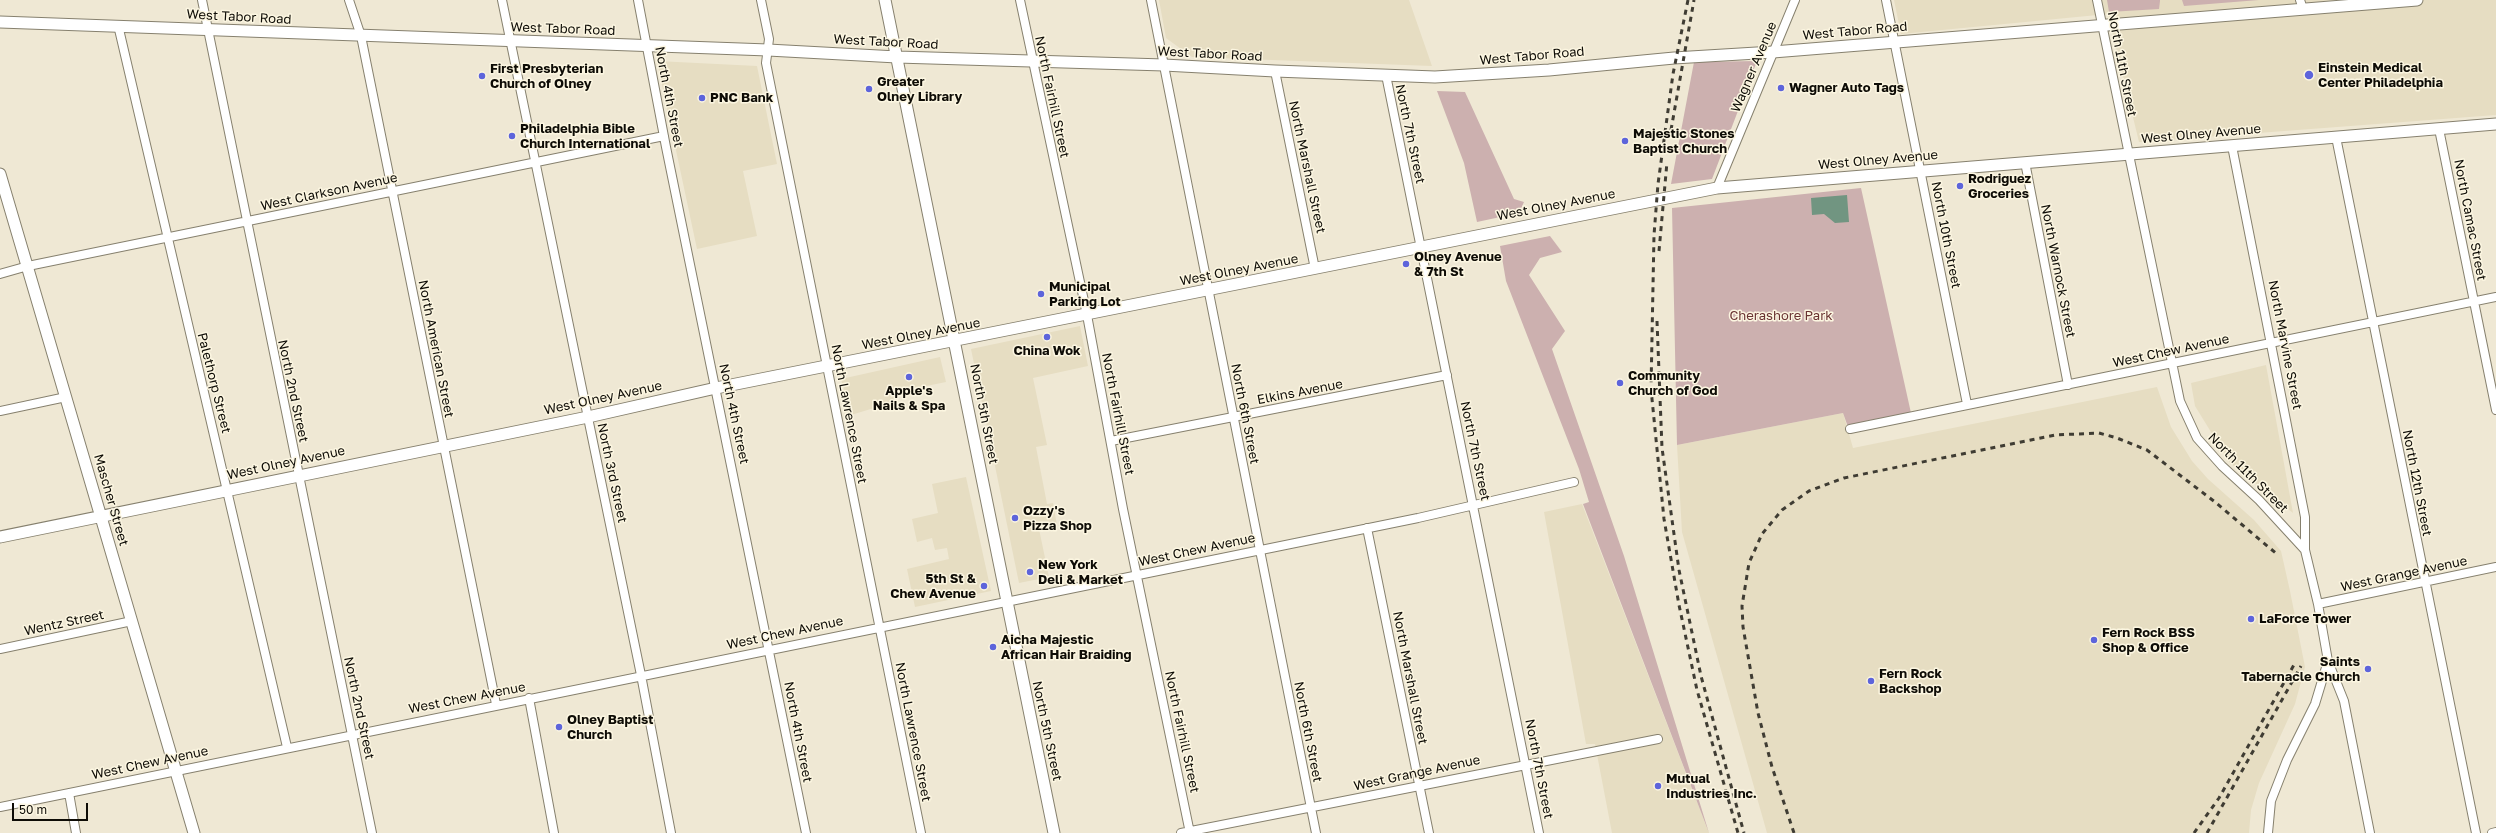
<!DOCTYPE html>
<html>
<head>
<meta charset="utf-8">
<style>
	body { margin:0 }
	#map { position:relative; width:2496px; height:833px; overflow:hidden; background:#efe8d4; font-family:"Golos Text",sans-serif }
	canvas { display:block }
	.scale { position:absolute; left:12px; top:803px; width:76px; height:18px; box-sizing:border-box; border:2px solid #0e0c06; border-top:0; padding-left:5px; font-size:12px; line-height:14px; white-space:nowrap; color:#0e0c06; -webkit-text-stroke:3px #fcf6e1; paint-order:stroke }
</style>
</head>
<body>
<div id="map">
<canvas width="2496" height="833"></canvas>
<div class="scale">50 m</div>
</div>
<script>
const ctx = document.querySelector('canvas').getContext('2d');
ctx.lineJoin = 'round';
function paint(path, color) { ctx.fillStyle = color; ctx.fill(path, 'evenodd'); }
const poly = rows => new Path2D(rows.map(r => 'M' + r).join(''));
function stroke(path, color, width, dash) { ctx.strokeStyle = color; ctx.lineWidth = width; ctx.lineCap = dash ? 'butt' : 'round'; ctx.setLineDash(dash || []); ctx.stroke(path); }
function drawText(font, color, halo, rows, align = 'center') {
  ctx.font = font + ' "Golos Text",sans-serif'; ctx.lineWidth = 3; ctx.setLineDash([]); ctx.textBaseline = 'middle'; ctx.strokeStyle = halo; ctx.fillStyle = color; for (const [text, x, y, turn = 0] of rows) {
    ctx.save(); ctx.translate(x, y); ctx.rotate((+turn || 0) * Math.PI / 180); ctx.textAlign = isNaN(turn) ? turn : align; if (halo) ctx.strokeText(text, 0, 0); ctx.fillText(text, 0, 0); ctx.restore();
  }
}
const built = poly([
	[1159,0,1409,0,1432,66,1192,57,1166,38],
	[1894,0,2496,0,2496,115,2139,142,2108,14,1901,34],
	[657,61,757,66,777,164,743,171,757,236,697,249],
	[1080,326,1088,366,1033,378,1047,445,1036,447,1047,504,1053,503,1057,525,1039,529,1049,577,1019,583,971,349],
	[940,357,946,382,897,392,897,401,851,415,841,379],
	[2266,365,2293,513,2230,463,2195,406,2191,383],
	[2157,387,2171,427,2192,461,2208,479,2254,520,2281,551,2290,591,2305,667,2295,704,2259,783,2251,810,2249,833,1767,833,1682,532,1677,445,1843,413,1853,448],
	[966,477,991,591,915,607,907,569,949,559,947,548,935,550,932,538,917,542,912,519,938,513,932,484],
	[1582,504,1709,833,1612,833,1595,744,1586,744,1544,512]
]);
const green = poly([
	[2107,0,2160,0,2160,1,2159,9,2109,12],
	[2182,0,2259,0,2184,6],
	[1757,61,1712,179,1671,184,1694,62],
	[1437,91,1465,92,1514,199,1524,202,1519,213,1477,222,1464,163],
	[1861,188,1911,413,1848,427,1843,413,1677,445,1672,208],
	[1550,236,1562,252,1540,258,1529,275,1565,331,1552,349,1624,556,1709,833,1583,504,1589,502,1579,469,1506,281,1500,246]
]);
const water = poly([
	[1847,195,1849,222,1835,223,1824,214,1812,215,1811,198]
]);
const street = poly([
	[202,0,372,833],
	[349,0,361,36,496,704],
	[502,0,641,675,671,833],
	[638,0,666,147,806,833],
	[761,0,769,39,766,63,921,833],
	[1020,0,1087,315,1123,509,1190,833],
	[1151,0,1316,833],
	[1886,0,1967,404],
	[2097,0,2180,401,2197,438,2222,466,2259,500,2305,550,2318,604,2328,661,2315,704,2287,760,2271,801,2268,833],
	[2300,0,2303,9],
	[118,25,287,747],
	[1275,71,1315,269],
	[1386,75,1539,833],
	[2439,129,2496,410],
	[2336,137,2476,833],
	[2232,146,2305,517,2305,550],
	[2025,162,2068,385],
	[1717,188,1795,0],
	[0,274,28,266,664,136],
	[0,411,66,397],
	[1850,429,2496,297],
	[1111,441,1447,375],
	[1367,528,1429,833],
	[2318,604,2496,567],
	[0,649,132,621],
	[2328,661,2344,701,2370,833],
	[529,698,554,833],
	[69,793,76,833],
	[0,807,1418,518,1574,482],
	[1181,833,1658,739],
	[2492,833,2496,832]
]);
const secondary = poly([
	[885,0,1054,833],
	[0,22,768,50,897,57,1164,65,1275,71,1435,77,1549,70,1674,58,1773,52,2417,0],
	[0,174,194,833],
	[0,537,588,417,716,388,1717,188,2496,124]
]);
const rail = poly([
	[1688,0,1673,74,1658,184,1654,235,1651,389,1664,519,1679,605,1697,690,1738,833],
	[1671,130,1694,0],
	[1659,251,1667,162],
	[1657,321,1662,448,1679,570,1701,676,1744,833],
	[1794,833,1772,767,1758,713,1743,627,1742,606,1749,563,1762,534,1782,510,1809,491,1844,478,2055,435,2099,433,2117,438,2147,450,2215,502,2278,555],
	[2194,833,2219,798,2295,663],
	[2207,833,2301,666]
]);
const markers = [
	[2309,75,5,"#5d64db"],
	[482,76,4,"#5d64db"],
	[1781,88,4,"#5d64db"],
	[869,89,4,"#5d64db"],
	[702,98,4,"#5d64db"],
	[512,136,4,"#5d64db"],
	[1625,141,4,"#5d64db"],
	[1960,186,4,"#5d64db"],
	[1406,264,4,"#5d64db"],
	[1041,294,4,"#5d64db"],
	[1047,337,4,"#5d64db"],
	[909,377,4,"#5d64db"],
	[1620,383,4,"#5d64db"],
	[1015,518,4,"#5d64db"],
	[1030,572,4,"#5d64db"],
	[984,586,4,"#5d64db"],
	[2251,619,4,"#5d64db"],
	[2094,640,4,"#5d64db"],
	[993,647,4,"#5d64db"],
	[2368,669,4,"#5d64db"],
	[1871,681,4,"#5d64db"],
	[559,727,4,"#5d64db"],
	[1658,786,4,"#5d64db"]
];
const streetNames = [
	["West Tabor Road",239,17,3],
	["West Tabor Road",563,29,2],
	["West Tabor Road",1855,31,-5],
	["West Tabor Road",886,42,3],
	["West Tabor Road",1210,54,3],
	["West Tabor Road",1532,56,-5],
	["North 11th Street",2122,64,79],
	["Wagner Avenue",1754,67,-67],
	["North 4th Street",669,97,79],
	["North Fairhill Street",1052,97,78],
	["North 7th Street",1410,134,78],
	["West Olney Avenue",2201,134,-5],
	["West Olney Avenue",1878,160,-5],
	["North Marshall Street",1307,167,78],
	["West Clarkson Avenue",329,192,-12],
	["West Olney Avenue",1556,205,-11],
	["North Camac Street",2470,220,79],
	["North 10th Street",1946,235,79],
	["West Olney Avenue",1239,270,-11],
	["North Warnock Street",2058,271,79],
	["West Olney Avenue",921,334,-11],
	["North Marvine Street",2285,345,79],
	["North American Street",436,349,79],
	["West Chew Avenue",2171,351,-12],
	["Palethorp Street",214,383,76],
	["North 2nd Street",293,391,78],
	["Elkins Avenue",1300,392,-11],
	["West Olney Avenue",603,398,-12],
	["North 4th Street",734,414,78],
	["North Lawrence Street",849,414,79],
	["North 5th Street",984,414,79],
	["North Fairhill Street",1118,414,79],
	["North 6th Street",1245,414,79],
	["North 7th Street",1475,451,78],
	["West Olney Avenue",286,463,-12],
	["North 3rd Street",612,473,78],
	["North 11th Street",2248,473,45],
	["North 12th Street",2417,483,79],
	["Mascher Street",111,500,74],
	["West Chew Avenue",1197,550,-12],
	["West Grange Avenue",2404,574,-12],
	["Wentz Street",64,623,-12],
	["West Chew Avenue",785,633,-12],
	["North Marshall Street",1410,678,79],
	["West Chew Avenue",467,698,-11],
	["North 2nd Street",359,708,78],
	["North 5th Street",1047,731,78],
	["North 4th Street",798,732,79],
	["North Lawrence Street",913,732,79],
	["North Fairhill Street",1182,732,78],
	["North 6th Street",1308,732,79],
	["West Chew Avenue",150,763,-12],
	["North 7th Street",1539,769,79],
	["West Grange Avenue",1417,773,-12]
];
const poiNames = [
	["Einstein Medical",2318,68],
	["Center Philadelphia",2318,83],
	["First Presbyterian",490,69],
	["Church of Olney",490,84],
	["Greater",877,82],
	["Olney Library",877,97],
	["Wagner Auto Tags",1789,88],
	["PNC Bank",710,98],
	["Philadelphia Bible",520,129],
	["Church International",520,144],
	["Majestic Stones",1633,134],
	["Baptist Church",1633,149],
	["Rodriguez",1968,179],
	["Groceries",1968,194],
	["Olney Avenue",1414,257],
	["& 7th St",1414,272],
	["Municipal",1049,287],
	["Parking Lot",1049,302],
	["China Wok",1047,351,"center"],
	["Community",1628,376],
	["Church of God",1628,391],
	["Apple's",909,391,"center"],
	["Nails & Spa",909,406,"center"],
	["Ozzy's",1023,511],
	["Pizza Shop",1023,526],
	["New York",1038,565],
	["Deli & Market",1038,580],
	["5th St &",976,579,"right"],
	["Chew Avenue",976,594,"right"],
	["LaForce Tower",2259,619],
	["Fern Rock BSS",2102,633],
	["Shop & Office",2102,648],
	["Aicha Majestic",1001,640],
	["African Hair Braiding",1001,655],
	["Saints",2360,662,"right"],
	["Tabernacle Church",2360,677,"right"],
	["Fern Rock",1879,674],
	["Backshop",1879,689],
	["Olney Baptist",567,720],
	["Church",567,735],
	["Mutual",1666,779],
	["Industries Inc.",1666,794]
];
const parkNames = [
	["Cherashore Park",1781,316]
];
paint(built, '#e6ddc2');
paint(green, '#ccb0af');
paint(water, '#719581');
stroke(street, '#86806e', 10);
stroke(secondary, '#86806e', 13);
stroke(street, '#fff', 8);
stroke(secondary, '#fff', 11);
stroke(rail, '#3f3c33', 3, [5, 5]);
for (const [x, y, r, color] of markers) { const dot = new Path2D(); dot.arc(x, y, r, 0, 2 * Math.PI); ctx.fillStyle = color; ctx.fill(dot); stroke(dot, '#fcf6e1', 1.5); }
drawText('13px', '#0e0c06', '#fcf6e1', streetNames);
drawText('bold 13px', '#0e0c06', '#fcf6e1', poiNames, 'left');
drawText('13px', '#693232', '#fcf6e1', parkNames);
</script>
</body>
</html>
